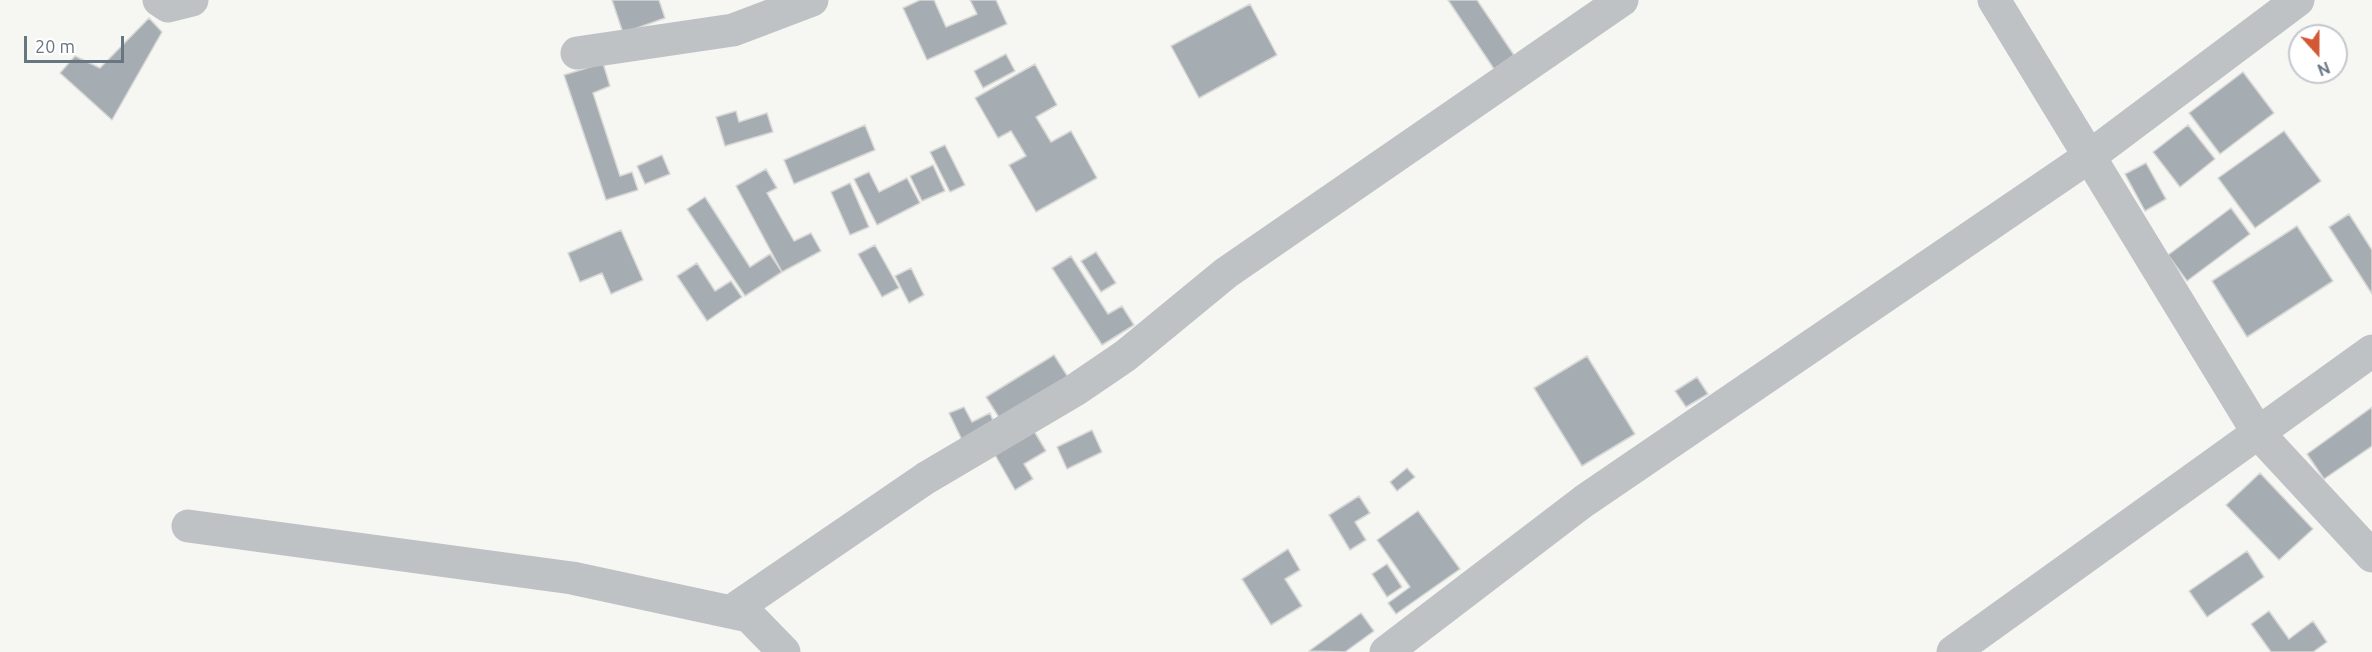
<!DOCTYPE html>
<html>
<head>
<meta charset="utf-8">
<style>
	body { margin:0 }
	#map { position:relative; width:2372px; height:652px; overflow:hidden; background:#f6f6f3; font-family:Ubuntu,sans-serif }
	canvas { display:block }
	.north { position:absolute; left:2288px; top:24px; width:60px; height:60px; box-sizing:border-box; background:#fff; border:2px solid #c3c8cd; border-radius:50%; rotate:159deg; font-size:16px; font-weight:700; line-height:24px; text-align:center; color:#687682 }
	.north::after { content:''; display:block; margin:auto; width:21px; height:27px; background:#d35936; clip-path:polygon(50% 0,100% 100%,50% 72%,0 100%) }
	.scale { position:absolute; left:24px; top:36px; width:100px; height:27px; box-sizing:border-box; border:3px solid #687682; border-top:0; padding-left:8px; font-size:18px; line-height:21px; white-space:nowrap; color:#687682; -webkit-text-stroke:4px #fff; paint-order:stroke }
</style>
</head>
<body>
<div id="map">
<canvas width="2372" height="652"></canvas>
<div class="north">N</div>
<div class="scale">20 m</div>
</div>
<script>
const ctx = document.querySelector('canvas').getContext('2d');
ctx.lineJoin = 'round';
function paint(path, color) { ctx.fillStyle = color; ctx.fill(path, 'evenodd'); }
const poly = rows => new Path2D(rows.map(r => 'M' + r).join(''));
function stroke(path, color, width, dash) { ctx.strokeStyle = color; ctx.lineWidth = width; ctx.lineCap = dash ? 'butt' : 'round'; ctx.setLineDash(dash || []); ctx.stroke(path); }
const building = poly([
	[612,0,659,0,665,18,623,33,612,0],
	[920,0,934,0,946,27,977,14,970,0,996,0,1007,24,927,60,903,8,920,0],
	[1448,0,1477,0,1514,55,1494,69,1448,0],
	[1250,4,1277,55,1199,98,1171,46,1250,4],
	[149,18,162,32,112,120,60,73,75,56,100,68,149,18],
	[1006,54,1015,71,983,88,974,71,1006,54],
	[603,63,610,86,593,93,620,176,632,172,638,190,606,200,564,75,603,63],
	[1035,64,1057,105,1036,117,1051,142,1071,131,1097,178,1036,212,1009,165,1026,156,1011,131,998,138,975,98,1035,64],
	[2243,72,2274,113,2220,154,2189,113,2243,72],
	[736,111,739,122,767,113,773,132,725,146,716,117,736,111],
	[865,125,875,150,794,184,784,160,865,125],
	[2188,125,2215,159,2180,187,2153,152,2188,125],
	[2284,131,2321,181,2255,228,2218,178,2284,131],
	[945,145,965,185,950,192,930,152,945,145],
	[662,155,670,174,645,184,637,166,662,155],
	[2146,163,2166,199,2145,211,2125,174,2146,163],
	[933,165,945,191,922,201,910,176,933,165],
	[766,169,777,188,767,193,794,241,811,233,821,251,782,272,736,186,766,169],
	[869,172,879,192,907,178,920,203,877,225,854,179,869,172],
	[850,183,869,227,850,235,831,192,850,183],
	[705,197,750,267,770,254,782,272,745,296,687,209,705,197],
	[2231,208,2250,234,2187,281,2168,255,2231,208],
	[2349,214,2372,250,2372,294,2329,227,2349,214],
	[2297,226,2333,281,2247,337,2212,281,2297,226],
	[621,230,643,280,611,294,602,273,580,282,568,253,621,230],
	[875,245,899,288,882,297,858,254,875,245],
	[1096,252,1116,283,1101,292,1081,261,1096,252],
	[1071,256,1108,314,1122,306,1134,325,1102,345,1052,268,1071,256],
	[697,263,715,291,731,281,742,297,707,321,677,276,697,263],
	[911,268,924,295,909,303,895,276,911,268],
	[1054,355,1068,377,1000,419,986,397,1054,355],
	[1587,356,1635,434,1582,466,1534,388,1587,356],
	[1697,377,1708,394,1686,407,1675,391,1697,377],
	[964,407,972,422,990,413,994,423,962,440,949,413,964,407],
	[2372,407,2372,446,2324,479,2307,454,2372,407],
	[1092,430,1102,452,1067,469,1057,447,1092,430],
	[1034,431,1046,451,1024,464,1033,479,1015,490,995,455,1034,431],
	[1407,468,1415,477,1397,491,1390,482,1407,468],
	[2260,473,2313,529,2279,560,2226,505,2260,473],
	[1359,496,1370,513,1355,522,1366,540,1350,550,1329,515,1359,496],
	[1418,511,1460,569,1396,614,1388,603,1410,587,1377,540,1418,511],
	[1288,549,1300,570,1285,579,1302,606,1271,625,1242,579,1288,549],
	[2247,551,2264,577,2207,617,2189,591,2247,551],
	[1387,564,1402,587,1387,597,1372,574,1387,564],
	[2269,611,2289,639,2313,621,2327,642,2313,652,2271,652,2251,624,2269,611],
	[1361,613,1374,631,1345,652,1309,651,1361,613]
]);
const street = poly([
	[159,0,168,6,192,0],
	[1994,0,2258,433,2372,556],
	[577,53,733,30,812,0],
	[188,526,572,578,749,616,784,652],
	[730,612,926,478,1075,390,1125,356,1226,273,1622,0],
	[1386,652,1584,501,2090,156,2298,0],
	[1953,652,2372,351]
]);
paint(building, '#a6adb2');
stroke(building, '#d8d8d6', 1.5);
stroke(street, '#bec2c5', 33);
</script>
</body>
</html>
